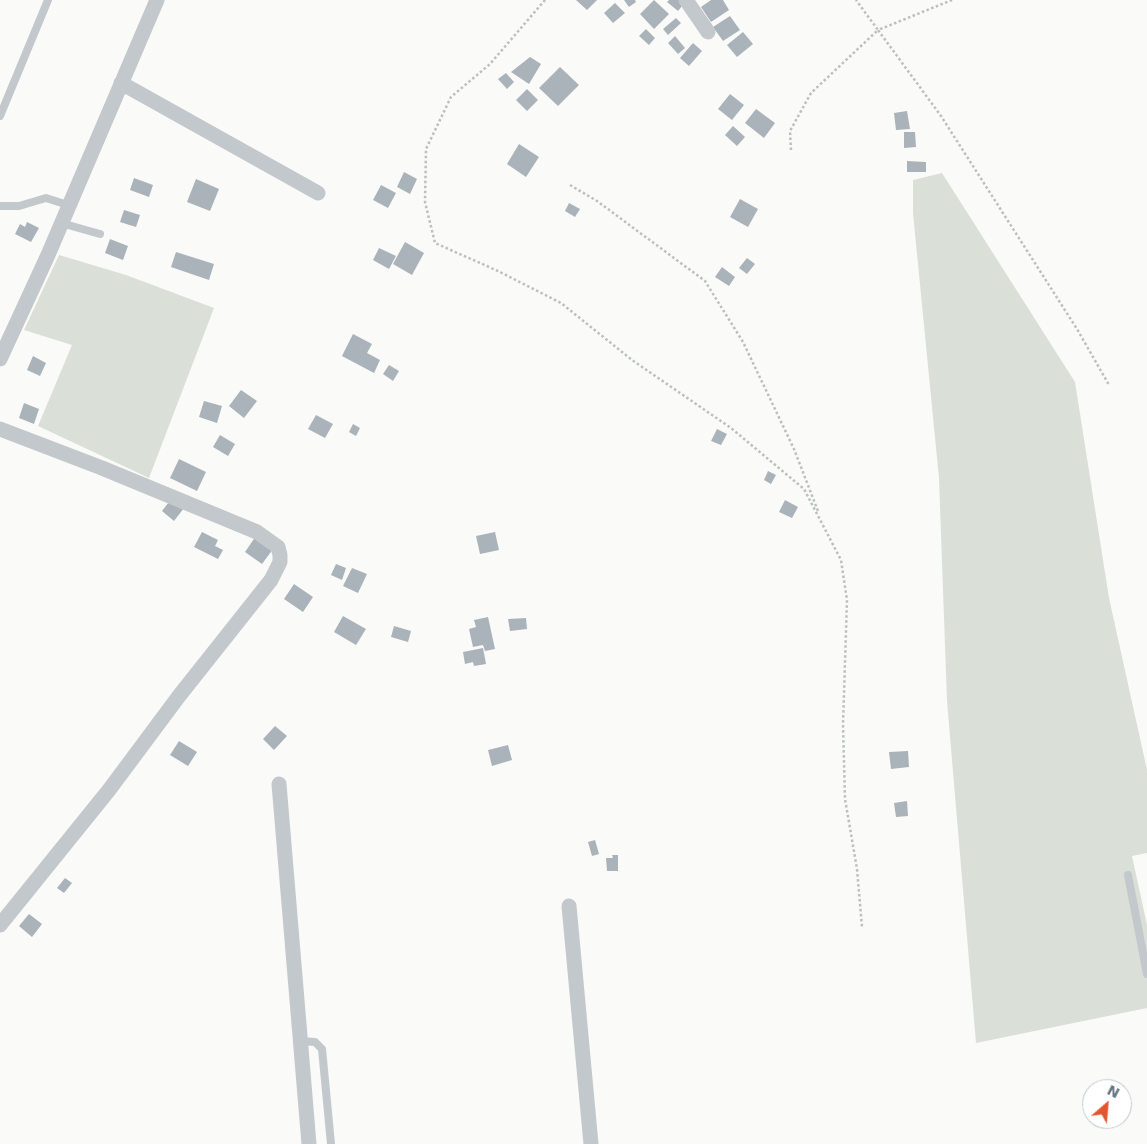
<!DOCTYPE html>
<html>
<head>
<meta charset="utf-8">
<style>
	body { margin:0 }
	#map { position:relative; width:1147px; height:1144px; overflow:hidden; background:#fafaf8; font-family:"DejaVu Sans",sans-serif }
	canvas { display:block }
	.north { position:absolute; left:1082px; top:1079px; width:50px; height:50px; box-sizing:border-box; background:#fff; border:1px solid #c1c8cd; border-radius:50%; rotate:27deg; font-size:14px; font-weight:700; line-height:20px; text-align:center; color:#657683 }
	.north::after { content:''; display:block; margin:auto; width:18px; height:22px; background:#e4572e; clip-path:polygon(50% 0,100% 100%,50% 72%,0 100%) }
</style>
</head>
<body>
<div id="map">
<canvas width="1147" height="1144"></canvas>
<div class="north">N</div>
</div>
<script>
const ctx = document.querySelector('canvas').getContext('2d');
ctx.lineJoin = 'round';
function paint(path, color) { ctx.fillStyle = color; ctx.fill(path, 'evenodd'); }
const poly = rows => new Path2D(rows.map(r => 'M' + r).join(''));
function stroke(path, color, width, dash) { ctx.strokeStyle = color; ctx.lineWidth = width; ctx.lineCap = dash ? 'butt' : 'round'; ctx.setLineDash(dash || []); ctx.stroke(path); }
const green = poly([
	[942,173,1075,382,1109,598,1147,770,1147,853,1132,856,1147,925,1147,1008,976,1043,947,701,939,478,913,213,913,180],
	[59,255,126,275,214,308,149,478,38,426,72,345,24,330]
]);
const building = poly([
	[576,0,597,0,587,10],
	[624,0,635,0,636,2,629,7],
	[654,0,669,14,654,29,640,14],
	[669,0,684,0,686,1,678,11,667,2],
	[711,0,723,0,729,10,711,22,701,7],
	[615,3,625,13,613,23,604,13],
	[730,16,740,30,723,41,713,27],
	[676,18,681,23,668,35,663,29],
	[646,29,655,38,649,45,639,36],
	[743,32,753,44,737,57,727,45],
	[675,36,685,48,678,54,668,43],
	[693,43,702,51,689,66,680,58],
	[530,57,541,64,529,84,511,72],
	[560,67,579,85,558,106,539,88],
	[506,73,514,82,507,89,498,79],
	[527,89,538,100,527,111,516,100],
	[730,94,744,105,732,120,718,109],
	[756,109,775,123,764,138,745,123],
	[907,111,910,129,896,130,894,113],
	[733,126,745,137,737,146,725,135],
	[904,132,915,132,916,147,904,148],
	[519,144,539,157,526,177,507,164],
	[907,161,926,162,926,172,907,172],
	[404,172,417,179,410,194,397,187],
	[134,178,153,185,149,197,130,190],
	[196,179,219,189,210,211,187,202],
	[381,185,396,193,388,208,373,200],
	[740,199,758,209,748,227,730,217],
	[569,203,580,209,575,217,565,211],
	[124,210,140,215,136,227,120,222],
	[27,222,39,228,31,242,15,234,20,224,25,227],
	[110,239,128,246,123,260,105,253],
	[405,242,424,253,412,275,393,264],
	[379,248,396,256,389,269,373,260],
	[176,252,214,264,209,280,171,267],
	[747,258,755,264,747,274,739,268],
	[722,267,735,277,729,286,715,277],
	[353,334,372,344,367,353,380,360,374,373,342,356],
	[33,356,46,363,40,376,27,370],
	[389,365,399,371,393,381,383,374],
	[241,390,257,401,244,418,229,406],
	[204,401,222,406,217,423,199,417],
	[24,403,39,409,34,424,19,418],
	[316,415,333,424,325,438,308,429],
	[353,424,360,428,356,436,349,432],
	[717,429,727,434,721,445,711,441],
	[220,435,235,444,228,456,213,447],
	[179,459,206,472,197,491,170,478],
	[768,471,776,475,771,484,764,480],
	[172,498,184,508,174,521,162,511],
	[785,500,798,507,792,518,779,512],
	[202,532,218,540,215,546,223,550,218,559,194,547],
	[495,532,499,550,480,554,476,536],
	[258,533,276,545,262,564,245,552],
	[336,564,346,568,342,580,331,575],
	[352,568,367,574,358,593,343,586],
	[294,584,313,597,303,612,284,599],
	[343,616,366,629,356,645,334,632],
	[488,617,495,649,485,651,483,645,473,647,469,629,476,627,474,620],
	[526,618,527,629,510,631,508,619],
	[394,626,411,631,408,642,391,637],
	[483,648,486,664,474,666,473,662,465,664,463,652],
	[275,726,287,736,274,750,263,739],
	[179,741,197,752,188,766,170,755],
	[508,745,512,760,492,766,488,750],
	[908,751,909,767,891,769,889,752],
	[907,801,908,816,896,817,894,803],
	[595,840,599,854,592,856,588,842],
	[612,855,618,855,618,871,607,871,606,858,613,858],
	[65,878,72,883,64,893,57,888],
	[29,914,42,924,32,937,19,926]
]);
const path = poly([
	[545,0,490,64,451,97,426,149,425,202,435,243,498,271,561,303,632,360,731,428,804,489,841,560,847,600,843,725,845,799,857,869,862,927],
	[952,0,878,30,941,116,1077,329,1109,385],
	[791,150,790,131,811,93,878,30,856,0],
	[570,185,597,201,705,281,743,342,794,449,818,511]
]);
const service = poly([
	[0,116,48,0],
	[0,206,19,206,46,198,68,205],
	[61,223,100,234],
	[1128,875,1147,974],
	[299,1041,315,1042,322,1049,331,1144]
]);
const minor = poly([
	[686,0,708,32],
	[121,83,318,193],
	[0,359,48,255,157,0],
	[0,429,102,468,257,532,278,547,280,555,280,562,271,580,179,696,109,790,0,925],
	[279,784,309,1144],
	[569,906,591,1144]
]);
paint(green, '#dadfd7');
paint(building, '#aab3b9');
stroke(path, '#bbbfc2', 2.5, [2.5, 2.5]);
stroke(service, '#c3c8cc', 8);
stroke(minor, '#c3c8cc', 15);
</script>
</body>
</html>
